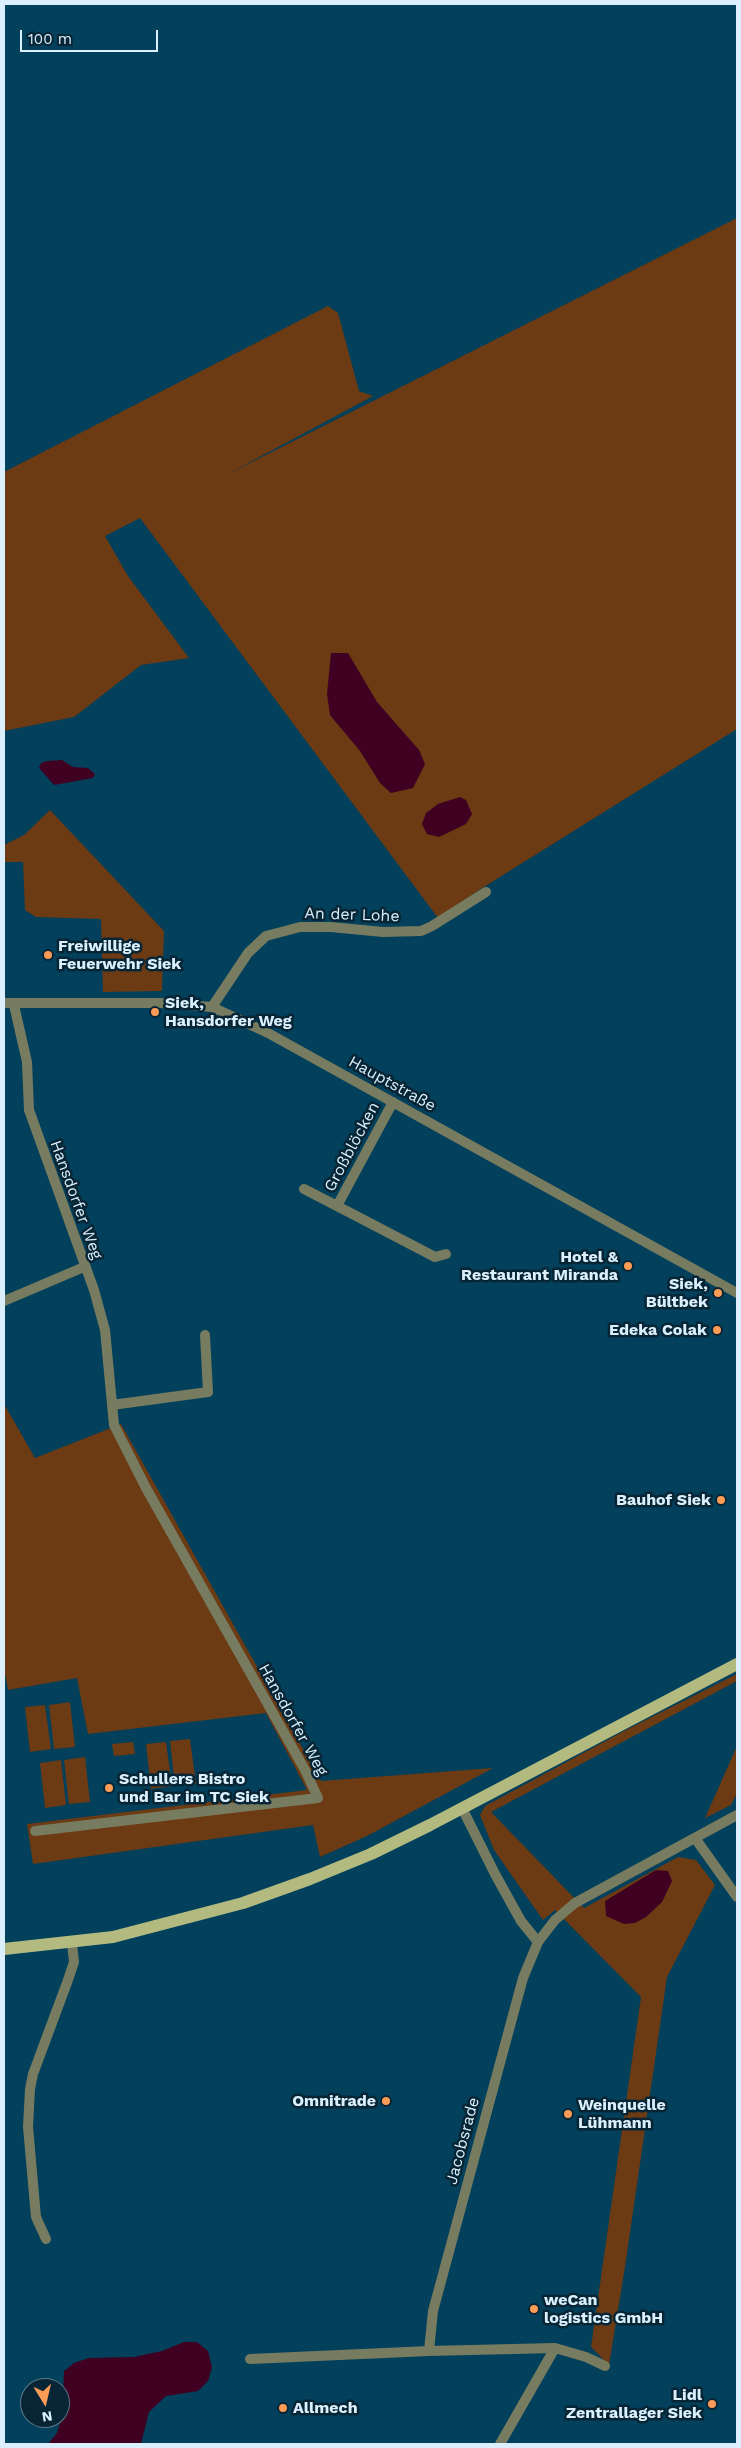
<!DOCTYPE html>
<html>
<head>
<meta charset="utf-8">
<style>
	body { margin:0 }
	#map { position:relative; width:741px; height:2448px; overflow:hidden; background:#02405b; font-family:"Work Sans",sans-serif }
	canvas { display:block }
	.frame { position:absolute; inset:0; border:5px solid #dbf0fc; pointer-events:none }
	.north { position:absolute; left:20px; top:2378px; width:50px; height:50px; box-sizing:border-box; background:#072535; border:1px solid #5c7685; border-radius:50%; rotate:171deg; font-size:14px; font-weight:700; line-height:20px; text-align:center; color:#dbf0fc }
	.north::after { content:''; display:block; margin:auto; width:18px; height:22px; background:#fd9c56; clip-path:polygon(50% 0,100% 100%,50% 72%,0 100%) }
	.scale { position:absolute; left:20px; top:30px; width:138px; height:22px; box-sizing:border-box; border:2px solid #dbf0fc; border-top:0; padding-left:6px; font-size:15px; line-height:18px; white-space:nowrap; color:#dbf0fc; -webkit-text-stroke:4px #072535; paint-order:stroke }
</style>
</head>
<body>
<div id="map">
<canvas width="741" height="2448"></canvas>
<div class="frame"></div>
<div class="north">N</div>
<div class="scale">100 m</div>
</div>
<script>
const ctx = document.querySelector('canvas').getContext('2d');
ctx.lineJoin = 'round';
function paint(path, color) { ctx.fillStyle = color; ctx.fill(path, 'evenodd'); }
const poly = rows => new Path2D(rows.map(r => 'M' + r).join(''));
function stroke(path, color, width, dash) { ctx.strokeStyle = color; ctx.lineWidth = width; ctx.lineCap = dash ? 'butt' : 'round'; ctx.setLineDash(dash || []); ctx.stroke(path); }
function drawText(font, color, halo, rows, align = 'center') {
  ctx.font = font + ' "Work Sans",sans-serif'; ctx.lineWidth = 5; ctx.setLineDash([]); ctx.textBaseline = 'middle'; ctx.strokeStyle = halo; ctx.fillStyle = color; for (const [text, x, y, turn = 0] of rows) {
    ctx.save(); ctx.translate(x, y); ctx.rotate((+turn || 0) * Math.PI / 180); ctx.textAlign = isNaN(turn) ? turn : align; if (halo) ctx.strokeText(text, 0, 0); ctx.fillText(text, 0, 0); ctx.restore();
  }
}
const green = poly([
	[737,218,737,729,479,890,438,918,140,518,105,536,128,576,189,658,141,665,74,717,4,731,4,472,328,306,338,313,359,391,373,396,228,474],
	[50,810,164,931,162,991,103,992,101,919,36,917,25,910,23,862,4,862,4,845,24,835],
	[4,1404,35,1458,121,1424,321,1781,493,1768,367,1836,320,1857,313,1825,33,1864,27,1824,307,1790,266,1713,88,1734,77,1678,8,1690,4,1668],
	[737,1674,737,1681,491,1812,584,1908,678,1857,696,1860,715,1885,667,1977,625,2267,609,2365,591,2347,641,1997,555,1910,543,1920,494,1850,480,1815,485,1806,626,1730],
	[70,1702,75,1747,54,1749,49,1705],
	[45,1705,51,1749,30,1752,25,1707],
	[190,1739,196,1784,175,1786,170,1741],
	[133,1742,135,1754,114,1756,112,1744],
	[166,1742,172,1786,151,1789,146,1744],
	[737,1746,737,1793,731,1805,705,1818],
	[85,1757,90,1802,69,1804,64,1760],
	[61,1760,66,1805,45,1808,40,1763]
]);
const water = poly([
	[331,653,348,653,377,702,419,750,425,764,413,788,391,793,380,783,360,751,330,715,327,694],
	[62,760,73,767,88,768,95,774,93,778,54,785,39,768,41,763,47,761],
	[460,797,466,800,472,814,466,824,439,837,427,834,422,824,426,813,438,804],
	[656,1870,668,1871,672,1881,662,1902,646,1917,635,1923,624,1924,606,1916,605,1901],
	[184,2342,197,2342,208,2351,212,2367,208,2381,198,2391,166,2396,149,2412,141,2444,48,2444,57,2433,62,2416,64,2371,74,2363,89,2358,134,2357,162,2351]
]);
const minor = poly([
	[4,1003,161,1003,212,1007,268,1033,737,1293],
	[14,1005,27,1062,29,1110,94,1290,105,1330,114,1425,146,1488,305,1770,318,1798,35,1831],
	[212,1007,248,953,266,936,300,927,331,927,383,932,421,931,432,926,486,892],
	[304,1189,337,1206,393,1102],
	[337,1206,435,1257,446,1254],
	[4,1301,84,1267],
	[112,1405,208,1392,205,1335],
	[462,1808,495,1874,521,1921,538,1942],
	[695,1838,737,1897],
	[46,2239,36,2217,28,2127,30,2089,33,2074,68,1980,74,1962,72,1943],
	[250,2359,429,2351],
	[605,2366,586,2357,555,2348,429,2351,433,2311,523,1978,538,1942,555,1920,575,1903,737,1815],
	[500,2444,555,2348]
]);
const major = poly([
	[4,1949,113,1937,243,1903,310,1879,371,1854,430,1825,737,1664]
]);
const markers = [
	[48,955,5,"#fd9c56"],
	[155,1012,5,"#fd9c56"],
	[628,1266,5,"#fd9c56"],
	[718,1293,5,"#fd9c56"],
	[717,1330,5,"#fd9c56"],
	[721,1500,5,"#fd9c56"],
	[109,1788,5,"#fd9c56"],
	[386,2101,5,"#fd9c56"],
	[568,2114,5,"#fd9c56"],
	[534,2309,5,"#fd9c56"],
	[712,2404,5,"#fd9c56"],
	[283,2408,5,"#fd9c56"]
];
const streetNames = [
	["An der Lohe",352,915,2],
	["Hauptstraße",392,1084,29],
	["Großblöcken",352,1147,-62],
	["Hansdorfer Weg",76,1200,70],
	["Hansdorfer Weg",293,1720,61],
	["Jacobsrade",463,2141,-75]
];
const poiNames = [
	["Freiwillige",58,946],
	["Feuerwehr Siek",58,964],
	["Siek,",165,1003],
	["Hansdorfer Weg",165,1021],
	["Hotel &",618,1257,"right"],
	["Restaurant Miranda",618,1275,"right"],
	["Siek,",708,1284,"right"],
	["Bültbek",708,1302,"right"],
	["Edeka Colak",707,1330,"right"],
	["Bauhof Siek",711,1500,"right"],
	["Schullers Bistro",119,1779],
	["und Bar im TC Siek",119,1797],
	["Omnitrade",376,2101,"right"],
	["Weinquelle",578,2105],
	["Lühmann",578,2123],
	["weCan",544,2300],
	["logistics GmbH",544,2318],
	["Lidl",702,2395,"right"],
	["Zentrallager Siek",702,2413,"right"],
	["Allmech",293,2408]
];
paint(green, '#6c3a13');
paint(water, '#3f0021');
stroke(minor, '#777b5f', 10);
stroke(major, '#b2ba80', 12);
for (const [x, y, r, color] of markers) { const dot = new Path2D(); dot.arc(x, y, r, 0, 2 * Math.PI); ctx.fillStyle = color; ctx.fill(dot); stroke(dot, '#072535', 2); }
drawText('16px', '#dbf0fc', '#072535', streetNames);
drawText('bold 16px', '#dbf0fc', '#072535', poiNames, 'left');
</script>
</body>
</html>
